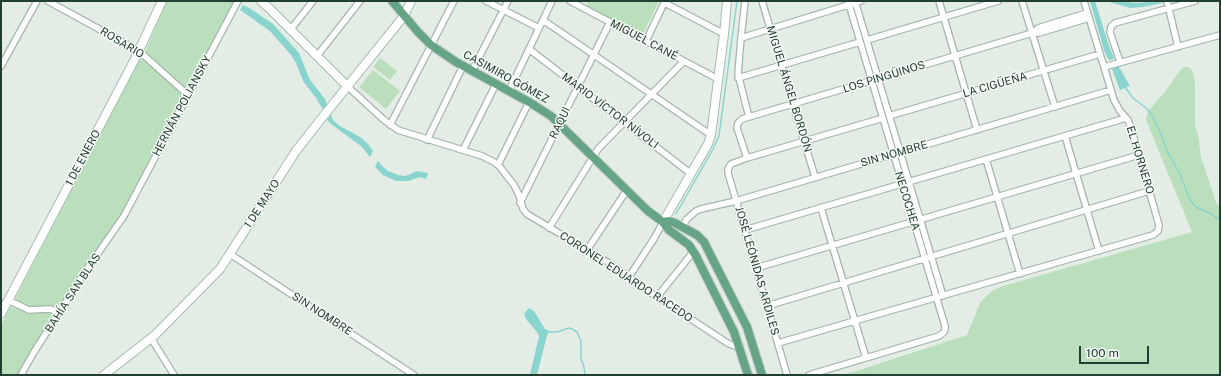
<!DOCTYPE html>
<html>
<head>
<meta charset="utf-8">
<style>
	body { margin:0 }
	#map { position:relative; width:1221px; height:376px; overflow:hidden; background:#e3ede6; font-family:"Public Sans",sans-serif }
	canvas { display:block }
	.frame { position:absolute; inset:0; border:2px solid #223f31; pointer-events:none }
	.scale { position:absolute; left:1079px; top:346px; width:70px; height:18px; box-sizing:border-box; border:2px solid #223f31; border-top:0; padding-left:5px; font-size:12px; line-height:14px; white-space:nowrap; color:#223f31; -webkit-text-stroke:3px #f4f9f5; paint-order:stroke }
</style>
</head>
<body>
<div id="map">
<canvas width="1221" height="376"></canvas>
<div class="frame"></div>
<div class="scale">100 m</div>
</div>
<script>
const ctx = document.querySelector('canvas').getContext('2d');
ctx.lineJoin = 'round';
function paint(path, color) { ctx.fillStyle = color; ctx.fill(path, 'evenodd'); }
const poly = rows => new Path2D(rows.map(r => 'M' + r).join(''));
function stroke(path, color, width, dash) { ctx.strokeStyle = color; ctx.lineWidth = width; ctx.lineCap = dash ? 'butt' : 'round'; ctx.setLineDash(dash || []); ctx.stroke(path); }
function drawText(font, color, halo, rows, align = 'center') {
  ctx.font = font + ' "Public Sans",sans-serif'; ctx.lineWidth = 3; ctx.setLineDash([]); ctx.textBaseline = 'middle'; ctx.strokeStyle = halo; ctx.fillStyle = color; for (const [text, x, y, turn = 0] of rows) {
    ctx.save(); ctx.translate(x, y); ctx.rotate((+turn || 0) * Math.PI / 180); ctx.textAlign = isNaN(turn) ? turn : align; if (halo) ctx.strokeText(text, 0, 0); ctx.fillText(text, 0, 0); ctx.restore();
  }
}
const green = poly([
	[167,1,235,1,189,87,186,89,183,87,146,52,146,49],
	[588,1,659,1,644,32,639,34,588,7,587,3],
	[380,58,397,71,390,80,373,67],
	[142,59,145,59,182,94,183,99,120,216,87,263,60,305,58,307,49,305,31,307,23,304,17,301,16,299,17,295,139,60],
	[1184,67,1188,67,1191,69,1193,73,1195,84,1195,125,1198,135,1201,157,1216,202,1220,207,1220,375,844,375,967,335,980,303,986,296,994,290,1003,286,1192,232,1146,120,1147,115,1149,110,1165,92,1180,70],
	[373,70,400,91,386,109,359,87],
	[12,307,28,312,48,311,52,312,53,314,17,375,1,375,1,325,10,308]
]);
const water = poly([
	[1090,1,1095,1,1109,46,1114,58,1114,59,1110,60,1108,59,1104,50],
	[1106,1,1123,1,1134,3,1163,1,1163,3,1142,7,1130,8],
	[243,5,251,9,273,24,299,53,310,80,325,99,327,105,324,110,322,108,316,98,303,81,296,63,291,55,270,31,240,10],
	[1117,66,1119,67,1130,86,1120,90,1112,69,1113,68],
	[331,115,333,120,340,126,360,137,368,144,373,151,370,157,361,146,331,124,327,120],
	[378,161,382,166,388,171,398,175,406,176,417,171,428,173,426,179,420,177,408,181,396,181,383,175,377,169,375,166],
	[529,308,534,311,545,329,548,330,548,335,547,335,537,375,530,375,539,336,537,332,526,319,524,314]
]);
const stream = poly([
	[229,1,232,3],
	[1125,87,1133,98,1146,108,1151,114,1159,129,1167,151,1180,174,1187,193,1191,201,1196,207,1210,213,1220,220],
	[676,214,713,149,719,136,737,1],
	[546,332,557,332,569,328,572,329,577,332,581,341,581,358,584,367,585,375]
]);
const street = poly([
	[48,1,139,51,188,95],
	[486,1,539,28],
	[570,1,718,79],
	[745,1,741,38,738,74,749,117],
	[762,1,815,177],
	[855,1,943,296],
	[939,1,977,130],
	[1022,1,1055,107],
	[1167,1,1178,47],
	[665,3,724,34],
	[543,20,711,135],
	[291,29,313,1],
	[1032,33,1038,28,1087,13],
	[741,38,861,1],
	[867,40,998,1],
	[646,41,665,1],
	[529,49,690,173],
	[317,56,360,1],
	[1120,62,1110,32,1111,27,1115,23,1195,1],
	[1,66,37,1],
	[1104,67,1220,35],
	[472,71,508,1],
	[738,78,860,42],
	[347,86,384,120,398,130,482,156,494,162,500,167,514,185,519,195,523,209,527,214,609,263,651,293,729,344,735,346,740,346],
	[509,91,552,1],
	[889,116,1100,54],
	[390,125,454,1],
	[1065,136,1099,251],
	[427,140,463,66],
	[463,150,496,84],
	[747,158,737,128,738,123,742,119,1032,33,1039,33,1089,18],
	[986,159,1020,274],
	[498,165,529,102],
	[520,203,610,22],
	[821,208,866,358],
	[682,227,687,219,696,211,701,209,736,201,1111,90],
	[549,228,598,149,684,61],
	[745,230,1126,118],
	[587,250,627,190],
	[230,254,414,375],
	[756,268,1139,155],
	[629,277,655,237,663,222],
	[657,297,694,251],
	[8,300,29,310,50,309,60,312],
	[767,306,1149,191],
	[151,338,174,375],
	[778,343,1153,235,1158,231,1159,225,1132,131,1128,120,1120,111,1114,100,1084,1],
	[21,375,34,352,87,269,124,216,238,1],
	[787,375,728,173,728,169,731,164,747,158,883,118],
	[809,375,939,336,944,332,945,329,945,326,848,1]
]);
const secondary = poly([
	[261,1,269,8,347,86],
	[663,222,708,144,711,135,724,34,727,1],
	[1,314,135,59,162,1],
	[104,375,155,335,220,269,296,151,321,119,404,16,411,1]
]);
const primary = poly([
	[392,1,418,32,431,45,456,62,529,102,551,116,648,211,663,222,669,230,689,245,696,256,734,332,748,375],
	[663,222,669,221,675,223,697,235,704,242,747,327,762,375]
]);
const streetNames = [
	["MIGUEL CANÉ",644,40,28],
	["ROSARIO",122,43,31],
	["CASIMIRO GÓMEZ",506,77,29],
	["LOS PINGÜINOS",884,77,-17],
	["LA CIGÜEÑA",995,85,-16],
	["MIGUEL ÁNGEL BORDÓN",789,89,73],
	["HERNÁN POLIANSKY",182,106,-62],
	["MARIO VÍCTOR NÍVOLI",610,111,37],
	["RAQUI",560,123,-64],
	["SIN NOMBRE",894,154,-16],
	["1 DE ENERO",83,158,-62],
	["EL HORNERO",1140,160,73],
	["NECOCHEA",907,201,73],
	["1 DE MAYO",262,204,-57],
	["JOSÉ LEÓNIDAS ARDILES",757,271,74],
	["CORONEL EDUARDO RACEDO",626,277,33],
	["BAHÍA SAN BLAS",73,293,-57],
	["SIN NOMBRE",322,314,33]
];
paint(green, '#bbdfbd');
paint(water, '#89d4cf');
stroke(stream, '#89d4cf', 1.5);
stroke(street, '#a5b5ac', 8);
stroke(secondary, '#a4bcae', 10);
stroke(primary, '#c1c9c5', 10);
stroke(street, '#fff', 5.5);
stroke(secondary, '#fff', 8);
stroke(primary, '#66a486', 8);
drawText('11px', '#223f31', '#f4f9f5', streetNames);
</script>
</body>
</html>
